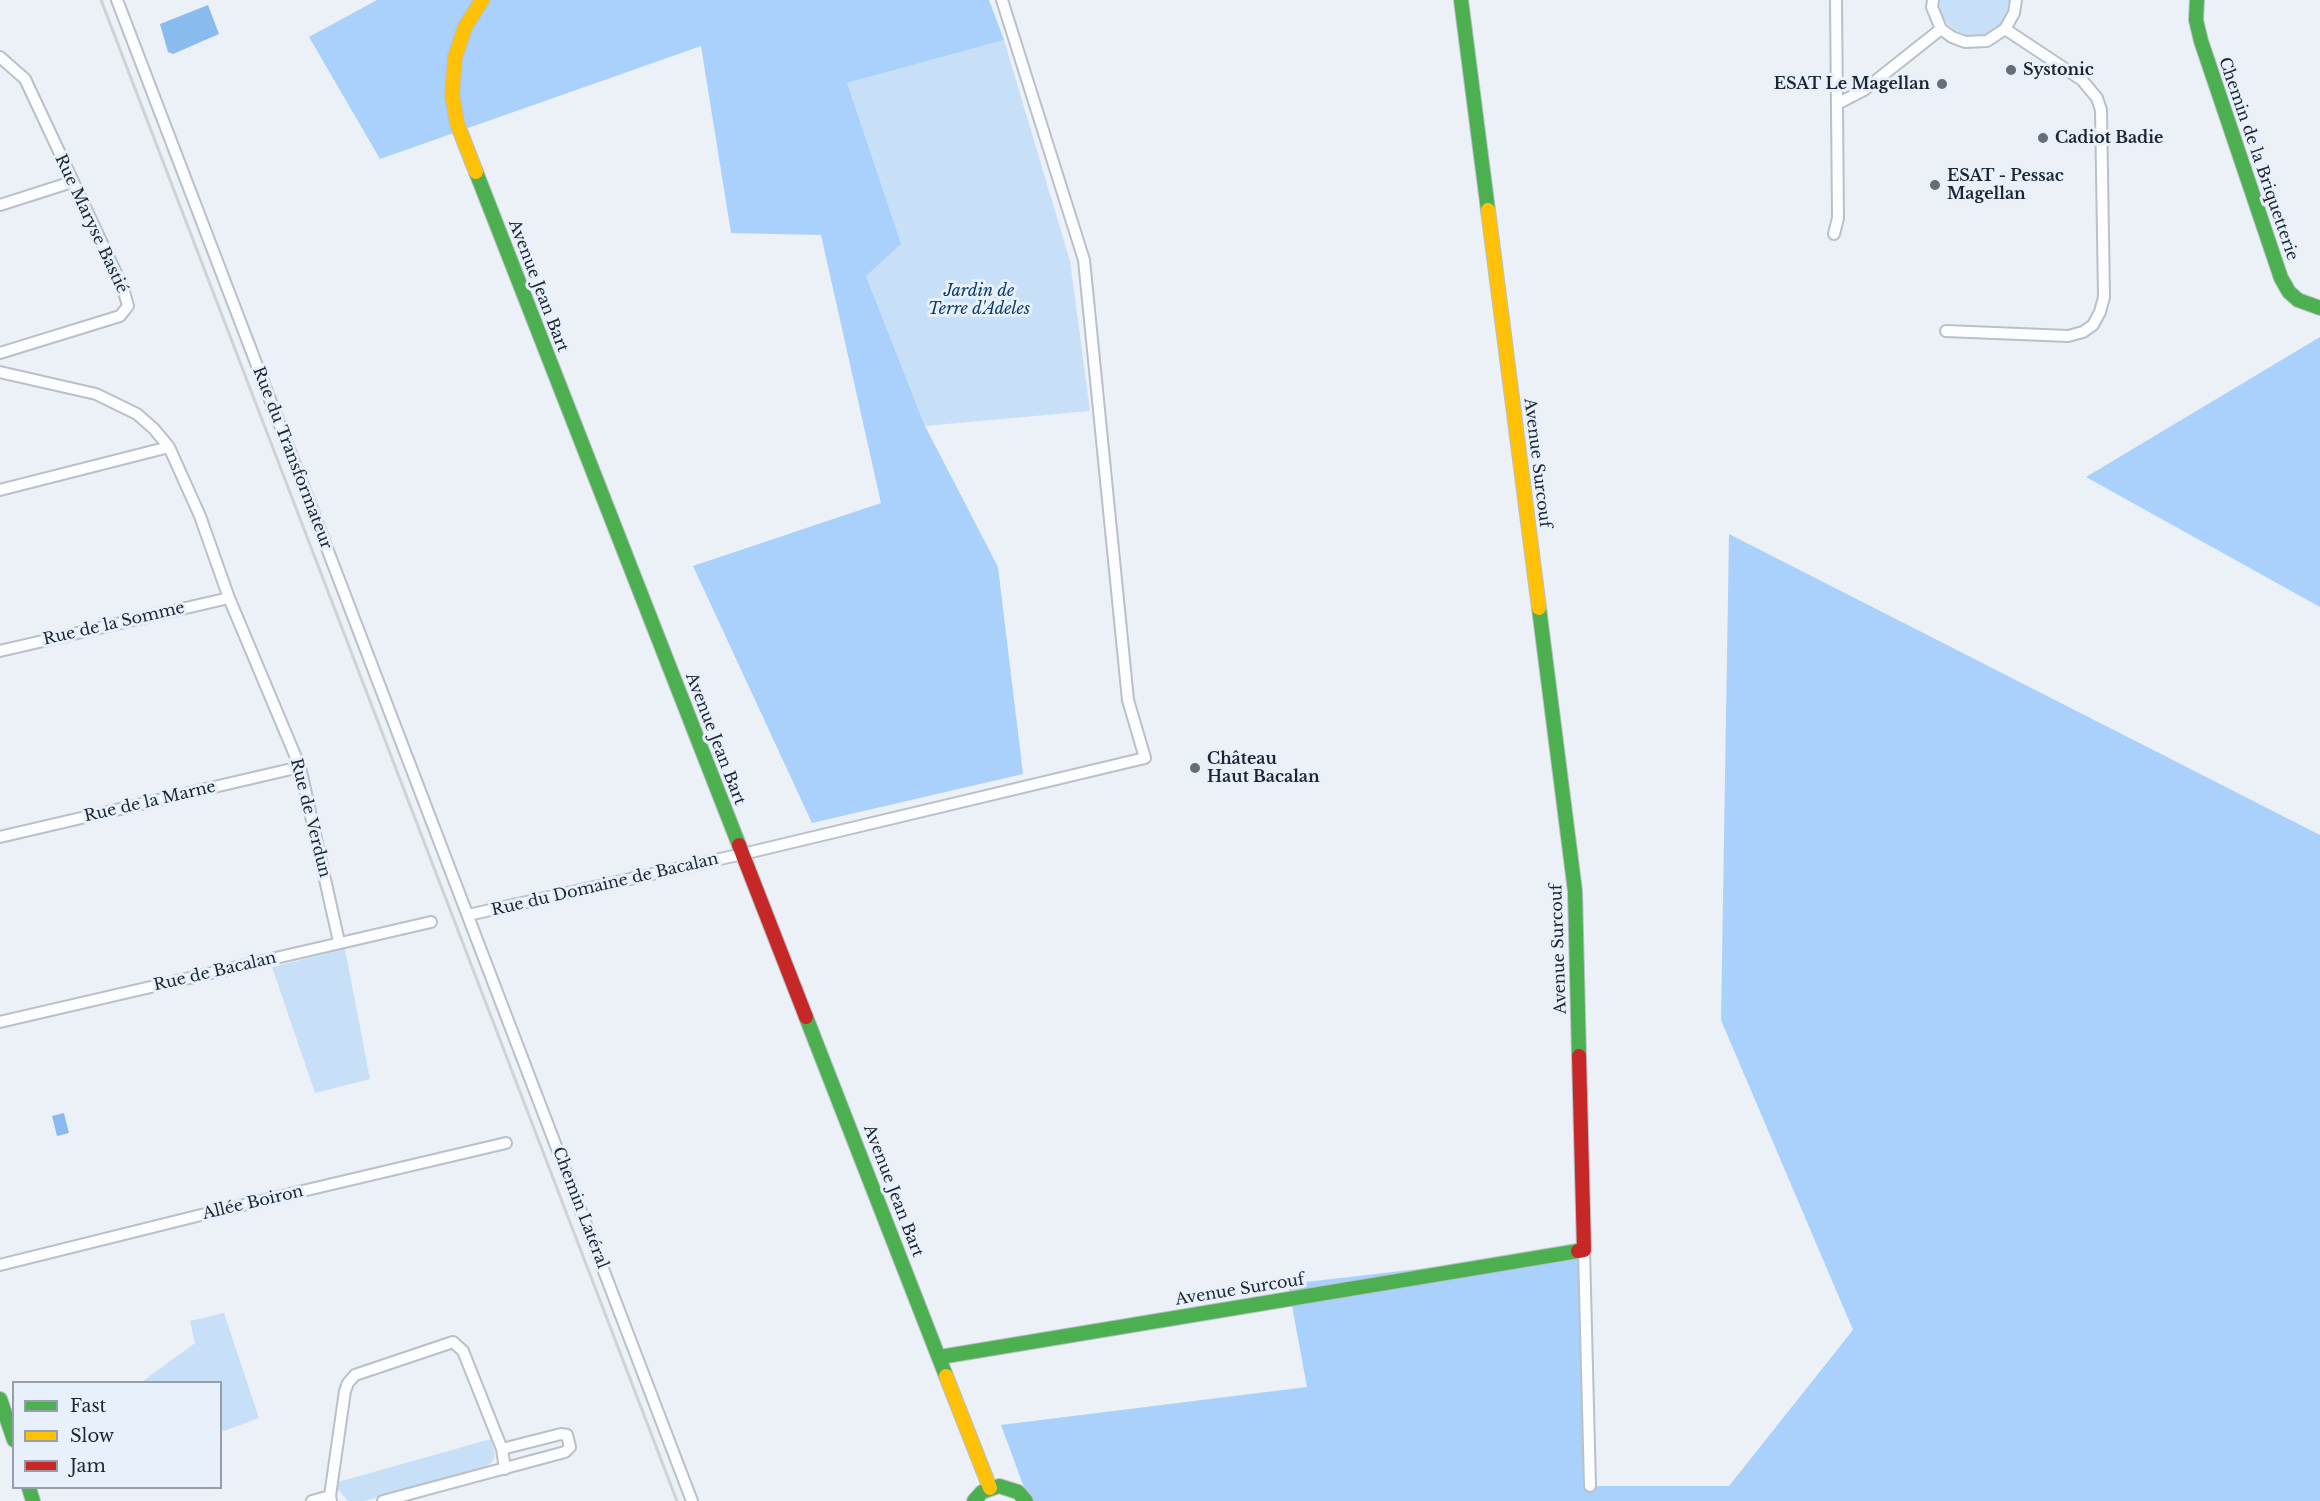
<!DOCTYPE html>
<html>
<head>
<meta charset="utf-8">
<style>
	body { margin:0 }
	#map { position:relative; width:2320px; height:1501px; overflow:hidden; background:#ebf1f6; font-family:"Libre Baskerville",serif }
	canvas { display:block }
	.legend { position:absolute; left:12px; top:1381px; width:210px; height:108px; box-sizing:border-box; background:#e7f0fb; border:2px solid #969fa9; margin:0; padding:8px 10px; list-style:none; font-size:18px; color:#1d262f }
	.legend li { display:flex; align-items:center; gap:12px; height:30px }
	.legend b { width:30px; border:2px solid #969fa9 }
</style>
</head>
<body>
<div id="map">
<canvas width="2320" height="1501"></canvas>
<ul class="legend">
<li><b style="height:8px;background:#4caf50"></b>Fast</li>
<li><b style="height:8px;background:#ffc107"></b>Slow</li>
<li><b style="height:8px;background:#c62828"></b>Jam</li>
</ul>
</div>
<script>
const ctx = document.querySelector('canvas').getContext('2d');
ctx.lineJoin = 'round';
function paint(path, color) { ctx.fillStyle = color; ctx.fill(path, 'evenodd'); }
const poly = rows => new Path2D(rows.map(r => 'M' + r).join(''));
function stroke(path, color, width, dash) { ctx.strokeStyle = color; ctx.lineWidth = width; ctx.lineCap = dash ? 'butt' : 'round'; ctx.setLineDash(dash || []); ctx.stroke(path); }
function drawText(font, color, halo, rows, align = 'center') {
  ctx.font = font + ' "Libre Baskerville",serif'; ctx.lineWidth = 6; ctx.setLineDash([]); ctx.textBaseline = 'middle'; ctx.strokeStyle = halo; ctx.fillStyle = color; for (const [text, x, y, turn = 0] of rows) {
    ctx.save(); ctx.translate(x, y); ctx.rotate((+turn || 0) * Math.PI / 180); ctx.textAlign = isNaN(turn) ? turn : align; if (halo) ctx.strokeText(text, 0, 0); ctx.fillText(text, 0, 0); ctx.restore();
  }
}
const green = poly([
	[1939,0,2009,0,2009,6,2006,17,1999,26,1989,33,1977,36,1965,35,1955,30,1946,22,1940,12],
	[1004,40,1070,261,1090,411,925,426,866,276,847,83],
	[345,949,370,1079,315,1093,272,967],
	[224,1313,259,1418,221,1432,220,1382,144,1382,143,1381,195,1343,190,1321],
	[491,1439,495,1455,492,1462,481,1470,364,1501,348,1501,338,1489,338,1482]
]);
const forest = poly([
	[377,0,989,0,1004,40,847,83,901,244,866,276,925,426,998,567,1023,774,812,823,693,566,881,503,821,235,731,233,701,46,380,159,309,37],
	[2320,337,2320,607,2086,477],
	[1729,534,2320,835,2320,1501,1029,1501,1001,1425,1307,1387,1288,1284,1584,1250,1590,1486,1729,1486,1853,1330,1721,1020]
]);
const water = poly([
	[208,5,219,34,173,54,168,52,160,24],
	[64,1113,69,1133,57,1136,52,1116]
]);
const street = poly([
	[117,0,692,1501],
	[1933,0,1932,7,1941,29,1952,37,1965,42,1987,41,2005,29,2014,13,2016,0],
	[0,57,25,79,123,288,128,306,120,316,0,353],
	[1837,104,1864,90,1941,29],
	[0,205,72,182],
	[1834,234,1838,218,1836,0],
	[1946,331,2068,336,2083,332,2093,325,2100,312,2104,297,2101,110,2097,98,2082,80,2005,29],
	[0,372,96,394,137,414,154,429,169,447,200,516,229,598,300,767,339,942],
	[0,490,169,447],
	[0,651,229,598],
	[0,837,300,767],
	[468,915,747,853,1145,758,1128,700,1084,260,1002,0],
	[0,1022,431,922],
	[1584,1250,1590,1486],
	[0,1265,201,1215,506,1143],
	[312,1501,330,1496],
	[331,1501,330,1496,345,1391,348,1383,355,1375,453,1342,463,1351,502,1449,505,1469],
	[383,1501,565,1452,570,1447,567,1435,561,1434,502,1449]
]);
const fast = poly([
	[1461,0,1488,210],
	[2197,0,2196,20,2201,41,2281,278,2289,292,2298,300,2320,308],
	[476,172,739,845],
	[1539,608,1575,891,1579,1056],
	[806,1017,946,1376],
	[940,1357,1578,1251],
	[0,1399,14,1440],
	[29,1488,33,1501],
	[974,1501,982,1492,999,1486,1018,1492,1026,1501]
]);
const slow = poly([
	[476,172,457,123,452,94,455,57,465,27,482,0],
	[1488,210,1539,608],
	[946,1376,990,1488]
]);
const jam = poly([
	[739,845,806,1017],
	[1578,1251,1584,1250,1579,1056]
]);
const rail = poly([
	[101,0,677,1501]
]);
const markers = [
	[2011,70,6,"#656d75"],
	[1942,84,6,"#656d75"],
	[2043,138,6,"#656d75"],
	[1935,185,6,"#656d75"],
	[1195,768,6,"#656d75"]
];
const poiNames = [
	["Systonic",2023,70],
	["ESAT Le Magellan",1930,84,"right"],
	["Cadiot Badie",2055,138],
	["ESAT - Pessac",1947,176],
	["Magellan",1947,194],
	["Château",1207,759],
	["Haut Bacalan",1207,777]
];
const streetNames = [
	["Chemin de la Briquetterie",2258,159,71],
	["Rue Maryse Bastié",91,224,65],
	["Avenue Jean Bart",538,286,69],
	["Rue du Transformateur",292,458,69],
	["Avenue Surcouf",1537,463,83],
	["Rue de la Somme",114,624,-13],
	["Avenue Jean Bart",715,739,69],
	["Rue de la Marne",150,802,-13],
	["Rue de Verdun",310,818,76],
	["Rue du Domaine de Bacalan",605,885,-13],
	["Avenue Surcouf",1559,949,-92],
	["Rue de Bacalan",215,972,-13],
	["Avenue Jean Bart",893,1191,69],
	["Allée Boiron",253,1203,-13],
	["Chemin Latéral",580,1208,69],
	["Avenue Surcouf",1240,1290,-9]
];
const parkNames = [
	["Jardin de",979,291],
	["Terre d'Adeles",979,309]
];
paint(green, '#c8dff8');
paint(forest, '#a9d1fb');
paint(water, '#8abbee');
stroke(street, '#b9c0c7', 14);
stroke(fast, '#b9c0c7', 16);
stroke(slow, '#b9c0c7', 16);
stroke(jam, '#b9c0c7', 16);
stroke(street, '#fcfdfe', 10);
stroke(fast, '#4caf50', 14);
stroke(slow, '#ffc107', 14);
stroke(jam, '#c62828', 14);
stroke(rail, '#d0d2d4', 3);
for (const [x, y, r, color] of markers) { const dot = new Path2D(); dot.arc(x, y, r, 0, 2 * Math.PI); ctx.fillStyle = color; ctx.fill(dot); stroke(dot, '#e7f0fb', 2); }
drawText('bold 16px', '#1d262f', '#e7f0fb', poiNames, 'left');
drawText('16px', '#1d262f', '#e7f0fb', streetNames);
drawText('italic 16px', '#083a66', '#e7f0fb', parkNames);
</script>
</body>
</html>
